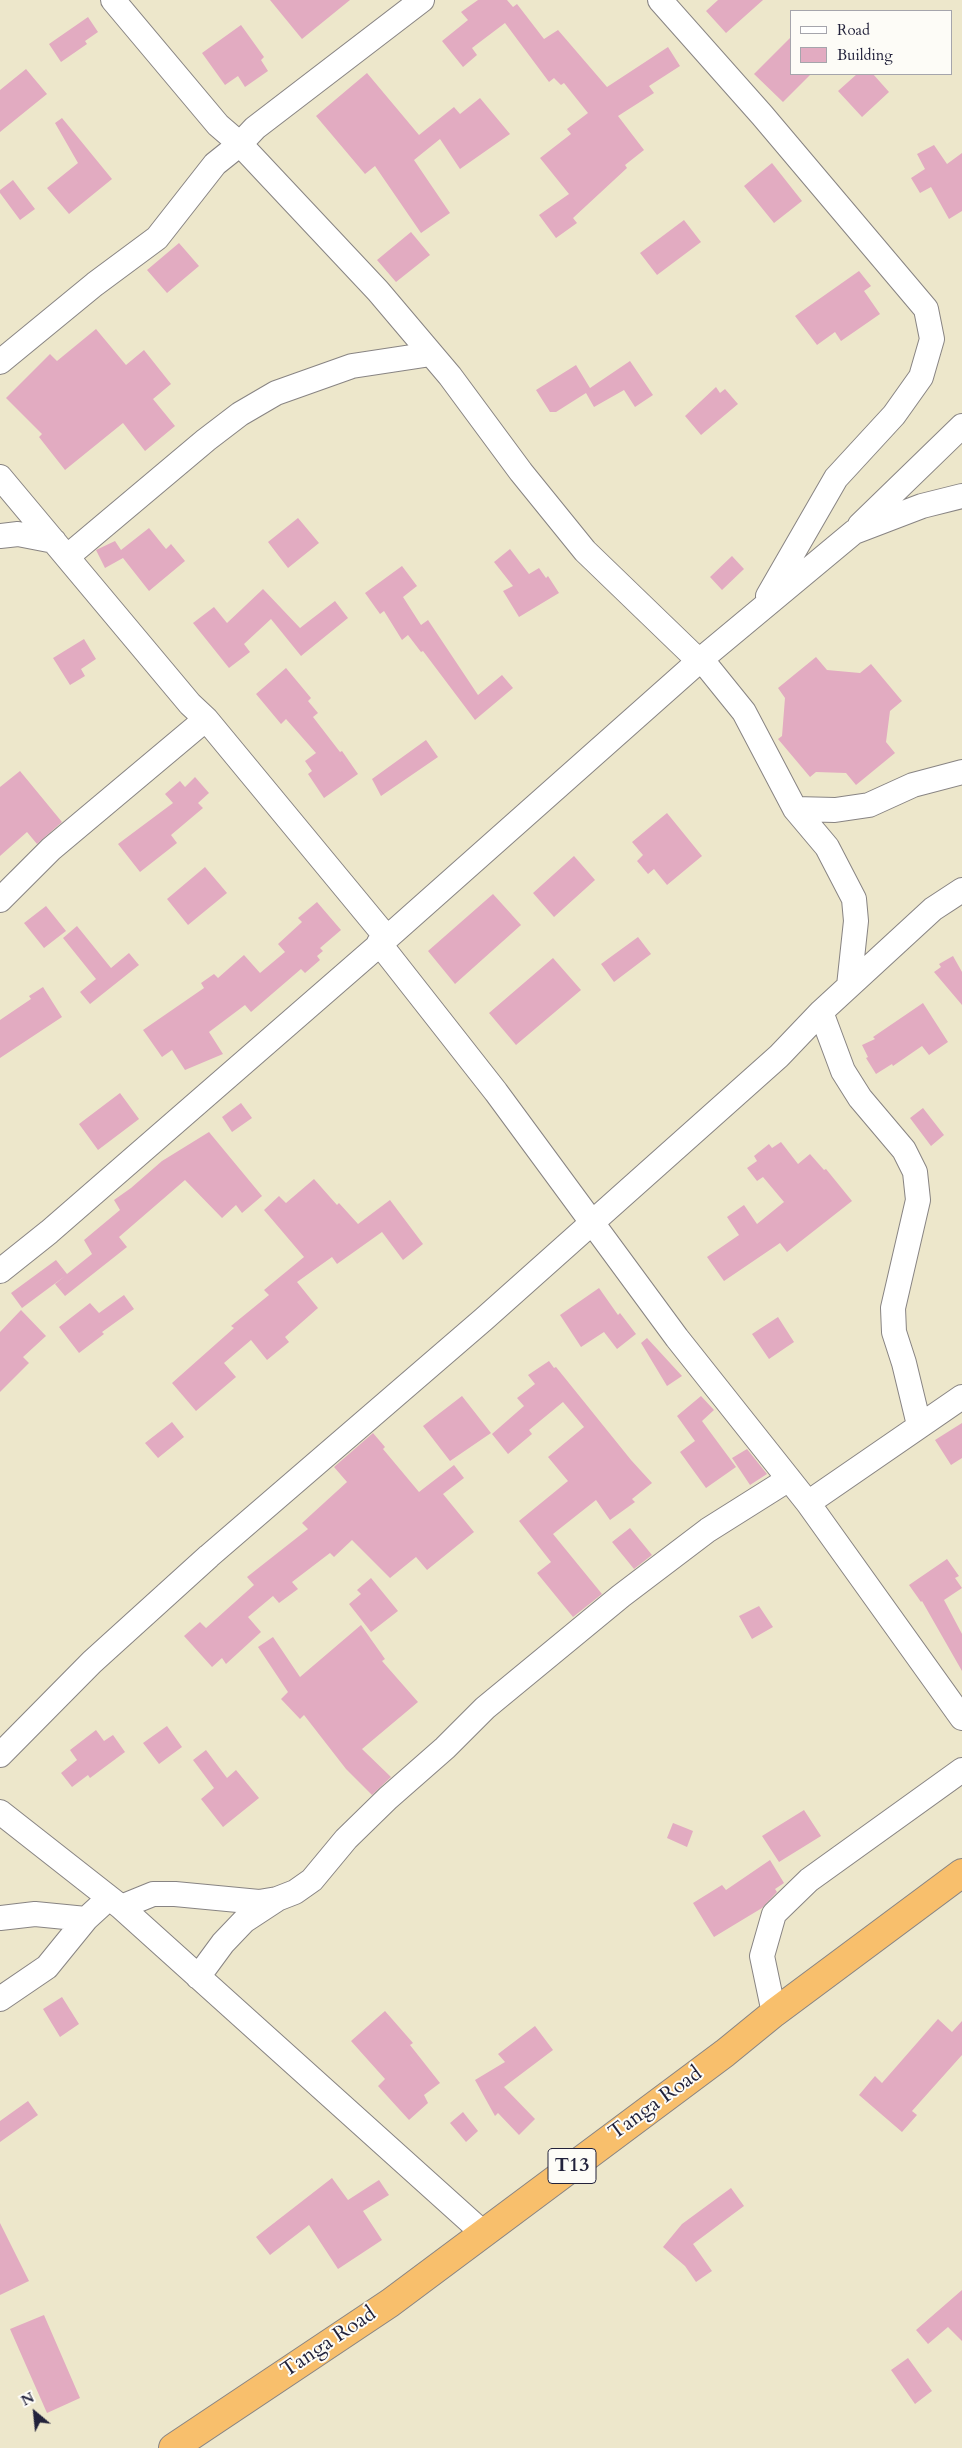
<!DOCTYPE html>
<html>
<head>
<meta charset="utf-8">
<style>
	body { margin:0 }
	#map { position:relative; width:962px; height:2448px; overflow:hidden; background:#ede7cb; font-family:Cardo,serif }
	canvas { display:block }
	.legend { position:absolute; left:790px; top:10px; width:162px; height:65px; box-sizing:border-box; background:#fdfcf7; border:1px solid #a5a5ac; margin:0; padding:6px 9px; list-style:none; font-size:15px; color:#22223b }
	.legend li { display:flex; align-items:center; gap:10px; height:25px }
	.legend b { width:25px; border:1px solid #a5a5ac }
	.north { position:absolute; left:10px; top:2388px; width:50px; height:50px; -webkit-text-stroke:4px #fdfcf7; paint-order:stroke; rotate:332deg; font-size:14px; font-weight:700; line-height:20px; text-align:center; color:#22223b }
	.north::after { content:''; display:block; margin:auto; width:18px; height:22px; background:#22223b; clip-path:polygon(50% 0,100% 100%,50% 72%,0 100%) }
</style>
</head>
<body>
<div id="map">
<canvas width="962" height="2448"></canvas>
<ul class="legend">
<li><b style="height:6px;background:#fff"></b>Road</li>
<li><b style="height:14px;background:#e2abc1"></b>Building</li>
</ul>
<div class="north">N</div>
</div>
<script>
const ctx = document.querySelector('canvas').getContext('2d');
ctx.lineJoin = 'round';
function paint(path, color) { ctx.fillStyle = color; ctx.fill(path, 'evenodd'); }
const poly = rows => new Path2D(rows.map(r => 'M' + r).join(''));
function stroke(path, color, width, dash) { ctx.strokeStyle = color; ctx.lineWidth = width; ctx.lineCap = dash ? 'butt' : 'round'; ctx.setLineDash(dash || []); ctx.stroke(path); }
function drawText(font, color, halo, rows, align = 'center') {
  ctx.font = font + ' Cardo,serif'; ctx.lineWidth = 4; ctx.setLineDash([]); ctx.textBaseline = 'middle'; ctx.strokeStyle = halo; ctx.fillStyle = color; for (const [text, x, y, turn = 0] of rows) {
    ctx.save(); ctx.translate(x, y); ctx.rotate((+turn || 0) * Math.PI / 180); ctx.textAlign = isNaN(turn) ? turn : align; if (halo) ctx.strokeText(text, 0, 0); ctx.fillText(text, 0, 0); ctx.restore();
  }
}
const building = poly([
	[270,0,350,0,302,39],
	[478,0,507,0,513,7,517,4,544,39,558,30,607,87,668,47,680,66,649,86,654,93,618,116,644,150,625,165,627,168,573,218,577,223,556,238,539,215,569,194,540,158,571,134,567,129,588,113,564,83,561,85,554,78,549,82,505,23,472,48,477,55,463,67,442,41,468,20,461,12],
	[718,0,763,0,726,33,706,11],
	[88,17,98,32,85,41,87,44,61,62,49,44],
	[241,25,264,57,261,60,268,71,245,87,238,76,225,85,202,53],
	[791,37,791,74,811,74,783,102,754,74],
	[26,69,47,94,0,132,0,90],
	[367,73,419,135,454,107,460,114,480,98,510,134,460,169,440,139,414,160,450,213,421,233,375,166,365,174,316,116],
	[857,74,873,74,889,92,862,117,838,91],
	[62,118,112,179,69,214,47,188,78,163,55,123],
	[934,145,947,164,962,153,962,211,949,219,931,187,920,193,911,178,925,169,917,154],
	[772,163,802,201,774,223,744,186],
	[13,180,35,209,20,220,0,193,0,190],
	[684,220,701,242,657,275,640,253],
	[411,232,430,255,396,282,377,260],
	[179,243,199,266,167,293,147,270],
	[859,271,871,286,864,291,880,314,841,341,835,332,817,345,795,316],
	[96,329,126,365,144,350,171,384,153,399,175,426,145,451,123,423,65,470,39,437,42,434,6,398,50,354,57,361],
	[630,361,653,395,635,407,624,390,594,407,586,393,556,412,550,412,536,390,576,365,590,388],
	[716,387,720,393,725,389,738,404,701,435,685,416],
	[298,518,319,543,288,568,268,542],
	[149,528,166,549,171,544,185,561,149,591,123,558,105,568,96,550,115,541,121,550],
	[510,549,529,574,539,568,546,578,548,576,559,593,519,617,503,591,513,586,494,562],
	[732,556,744,569,722,590,710,577],
	[402,566,417,586,403,597,421,625,428,620,478,695,502,675,513,688,475,720,423,651,421,652,408,635,402,640,384,611,380,614,365,593],
	[263,589,300,628,335,601,348,618,301,656,271,619,244,644,250,652,229,668,193,623,214,607,227,623],
	[84,639,96,659,81,669,85,676,70,685,53,658],
	[816,657,827,670,860,673,871,664,902,701,890,711,886,742,895,753,856,785,846,773,816,772,810,777,778,739,782,736,785,698,778,688],
	[286,668,311,698,308,701,318,713,313,717,340,752,342,751,358,774,324,798,308,774,312,771,305,761,316,753,286,719,281,724,256,694],
	[426,740,438,757,381,796,372,779],
	[20,771,62,822,37,844,27,832,0,856,0,787],
	[195,777,209,793,198,803,203,808,171,835,177,843,140,872,118,844,173,803,165,794,180,781,185,787],
	[667,813,702,856,667,885,654,869,648,874,637,861,643,855,632,842],
	[574,856,595,880,554,917,533,893],
	[205,867,227,893,188,925,167,899],
	[493,894,521,925,455,984,428,951],
	[317,902,341,930,320,948,323,951,317,956,320,960,305,973,301,969,251,1012,245,1005,209,1032,223,1054,185,1070,172,1050,162,1057,143,1030,204,988,201,983,214,974,218,978,244,955,260,973,285,952,278,944,302,922,298,918],
	[46,906,66,931,44,948,24,923],
	[77,926,111,968,129,953,139,965,90,1004,80,992,96,979,63,938],
	[638,937,651,954,614,982,601,964],
	[953,956,962,972,962,1005,934,972,941,967,939,964],
	[553,958,581,990,516,1045,489,1013],
	[43,987,62,1017,0,1058,0,1020,31,999,29,996],
	[923,1003,948,1042,929,1055,922,1046,893,1066,892,1064,876,1074,866,1058,868,1057,862,1045,875,1039,873,1037],
	[120,1093,139,1119,98,1150,79,1124],
	[241,1103,252,1118,232,1132,222,1117],
	[923,1108,944,1135,931,1146,910,1118],
	[209,1132,262,1196,242,1213,236,1205,222,1218,185,1180,119,1237,127,1247,65,1296,55,1284,65,1276,22,1308,11,1293,56,1260,67,1274,92,1254,84,1240,120,1210,114,1200,131,1188,162,1161],
	[781,1142,798,1164,810,1154,824,1170,826,1169,852,1201,787,1252,780,1243,724,1281,707,1257,739,1235,727,1217,744,1205,757,1224,784,1202,763,1177,757,1181,747,1168,757,1161,754,1156,769,1144,772,1148],
	[314,1179,337,1205,339,1203,358,1224,390,1200,423,1244,403,1260,382,1232,337,1264,332,1257,297,1282,318,1308,285,1337,289,1342,267,1360,251,1340,224,1363,236,1377,196,1411,172,1383,234,1328,231,1326,269,1295,264,1290,304,1257,264,1210,279,1196,286,1203],
	[599,1288,618,1315,620,1313,636,1334,617,1349,604,1332,581,1347,560,1315],
	[124,1295,134,1309,102,1332,104,1334,79,1353,59,1327,90,1303,99,1313],
	[21,1310,46,1336,23,1357,29,1363,0,1392,0,1332],
	[778,1317,794,1342,769,1359,752,1334],
	[647,1338,682,1376,667,1386,641,1343],
	[549,1361,554,1368,556,1367,631,1460,652,1483,632,1499,635,1502,610,1520,596,1500,553,1534,602,1594,573,1617,537,1573,551,1562,519,1521,568,1481,548,1457,584,1427,563,1402,529,1430,532,1434,508,1454,492,1434,524,1406,517,1398,535,1384,528,1375],
	[462,1396,491,1433,450,1461,423,1426],
	[701,1396,714,1410,702,1421,736,1467,706,1488,680,1452,695,1441,677,1416],
	[172,1422,184,1437,158,1458,145,1443],
	[962,1423,962,1458,951,1465,935,1440],
	[373,1433,385,1447,383,1449,419,1492,454,1465,464,1478,443,1494,474,1532,427,1570,416,1557,390,1578,352,1540,334,1557,330,1553,292,1582,298,1589,279,1603,273,1596,248,1617,261,1632,226,1664,222,1658,212,1667,184,1636,200,1622,206,1628,254,1585,247,1577,308,1529,302,1523,347,1482,334,1467],
	[747,1449,767,1474,750,1485,732,1458],
	[630,1528,652,1555,634,1569,612,1542],
	[947,1559,959,1576,955,1578,962,1588,944,1600,962,1634,962,1671,922,1601,921,1602,909,1585],
	[371,1578,398,1611,371,1632,349,1604,361,1594,357,1590],
	[759,1606,773,1627,752,1639,739,1616],
	[361,1625,385,1659,382,1661,418,1702,362,1749,391,1777,372,1795,346,1769,304,1715,300,1719,281,1699,288,1692,258,1647,273,1637,300,1677],
	[167,1726,182,1747,159,1764,143,1743],
	[96,1730,104,1741,113,1735,125,1752,90,1778,88,1775,72,1787,61,1773,77,1760,70,1750],
	[206,1750,227,1778,236,1770,259,1798,223,1827,201,1799,214,1788,193,1760],
	[804,1810,821,1836,779,1862,762,1836],
	[673,1823,693,1831,687,1847,667,1838],
	[770,1860,784,1883,775,1889,777,1892,762,1908,714,1937,693,1903,722,1885,726,1890],
	[62,1997,79,2024,60,2037,43,2009],
	[385,2011,413,2043,410,2045,440,2083,424,2095,428,2103,409,2120,378,2086,385,2079,351,2041],
	[938,2019,952,2032,962,2021,962,2055,912,2111,917,2115,902,2132,859,2095,875,2076,882,2083],
	[535,2026,553,2050,504,2087,535,2119,519,2135,498,2113,495,2116,475,2080,505,2062,498,2054],
	[28,2101,38,2115,0,2142,0,2121],
	[463,2112,478,2131,466,2142,450,2123],
	[332,2178,348,2200,379,2180,389,2195,363,2211,382,2240,338,2269,309,2225,270,2255,256,2237],
	[731,2188,744,2206,693,2244,712,2271,696,2282,685,2266,663,2247,682,2224],
	[0,2223,29,2281,0,2295],
	[962,2290,962,2341,948,2327,928,2344,916,2330],
	[44,2315,80,2398,47,2413,10,2329],
	[908,2358,932,2391,915,2404,891,2370]
]);
const minor = poly([
	[113,0,218,125,240,144,378,291,450,376,521,472,585,551,699,661],
	[660,0,762,115,926,309,932,339,921,377,894,415,836,478,768,596],
	[0,362,95,284,157,238,215,164,240,144,255,128,422,0],
	[0,477,190,704,206,719,387,938],
	[860,525,962,426],
	[0,536,18,534,54,541],
	[68,556,206,440,240,414,276,393,352,366,431,354],
	[702,660,744,712,795,809,827,847,854,899,856,921,849,986],
	[795,809,835,810,869,805,913,785,962,772],
	[0,900,51,849,206,719],
	[379,943,496,1092,677,1338,808,1503,962,1718],
	[821,1012,843,1071,860,1098,904,1150,915,1172,918,1200,893,1308,894,1332,904,1363,919,1425],
	[0,1271,49,1232,387,938,699,661,854,532,922,506,962,496],
	[808,1503,962,1397],
	[0,1755,92,1662,209,1556,484,1319,779,1056,821,1012,933,909,962,890],
	[0,1812,121,1907,482,2232],
	[121,1907,153,1894,175,1894,259,1902,277,1899,295,1892,312,1880,346,1839,388,1798,445,1748,485,1708,621,1596,708,1530,789,1479],
	[0,1918,35,1914,86,1919],
	[198,1977,223,1943,244,1921,276,1900],
	[0,1999,47,1967,86,1919,109,1898],
	[774,2013,762,1956,774,1914,809,1880,962,1770]
]);
const trunk = poly([
	[173,2448,390,2303,725,2053,774,2013,962,1873]
]);
const shields = [
	[572,2166,48]
];
const shieldNames = [
	["T13",572,2166]
];
const streetNames = [
	["Tanga Road",656,2104,-36],
	["Tanga Road",329,2343,-34]
];
paint(building, '#e2abc1');
stroke(minor, '#888483', 26);
stroke(trunk, '#888483', 30);
stroke(minor, '#fff', 24);
stroke(trunk, '#f8bf6c', 28);
for (const [x, y, w] of shields) { const box = new Path2D(); box.roundRect(x - w / 2, y - 17.5, w, 35, 4); ctx.fillStyle = '#fdfcf7'; ctx.fill(box); stroke(box, '#22223b', 1); }
drawText('bold 20px', '#22223b', null, shieldNames);
drawText('21px', '#22223b', '#fdfcf7', streetNames);
</script>
</body>
</html>
